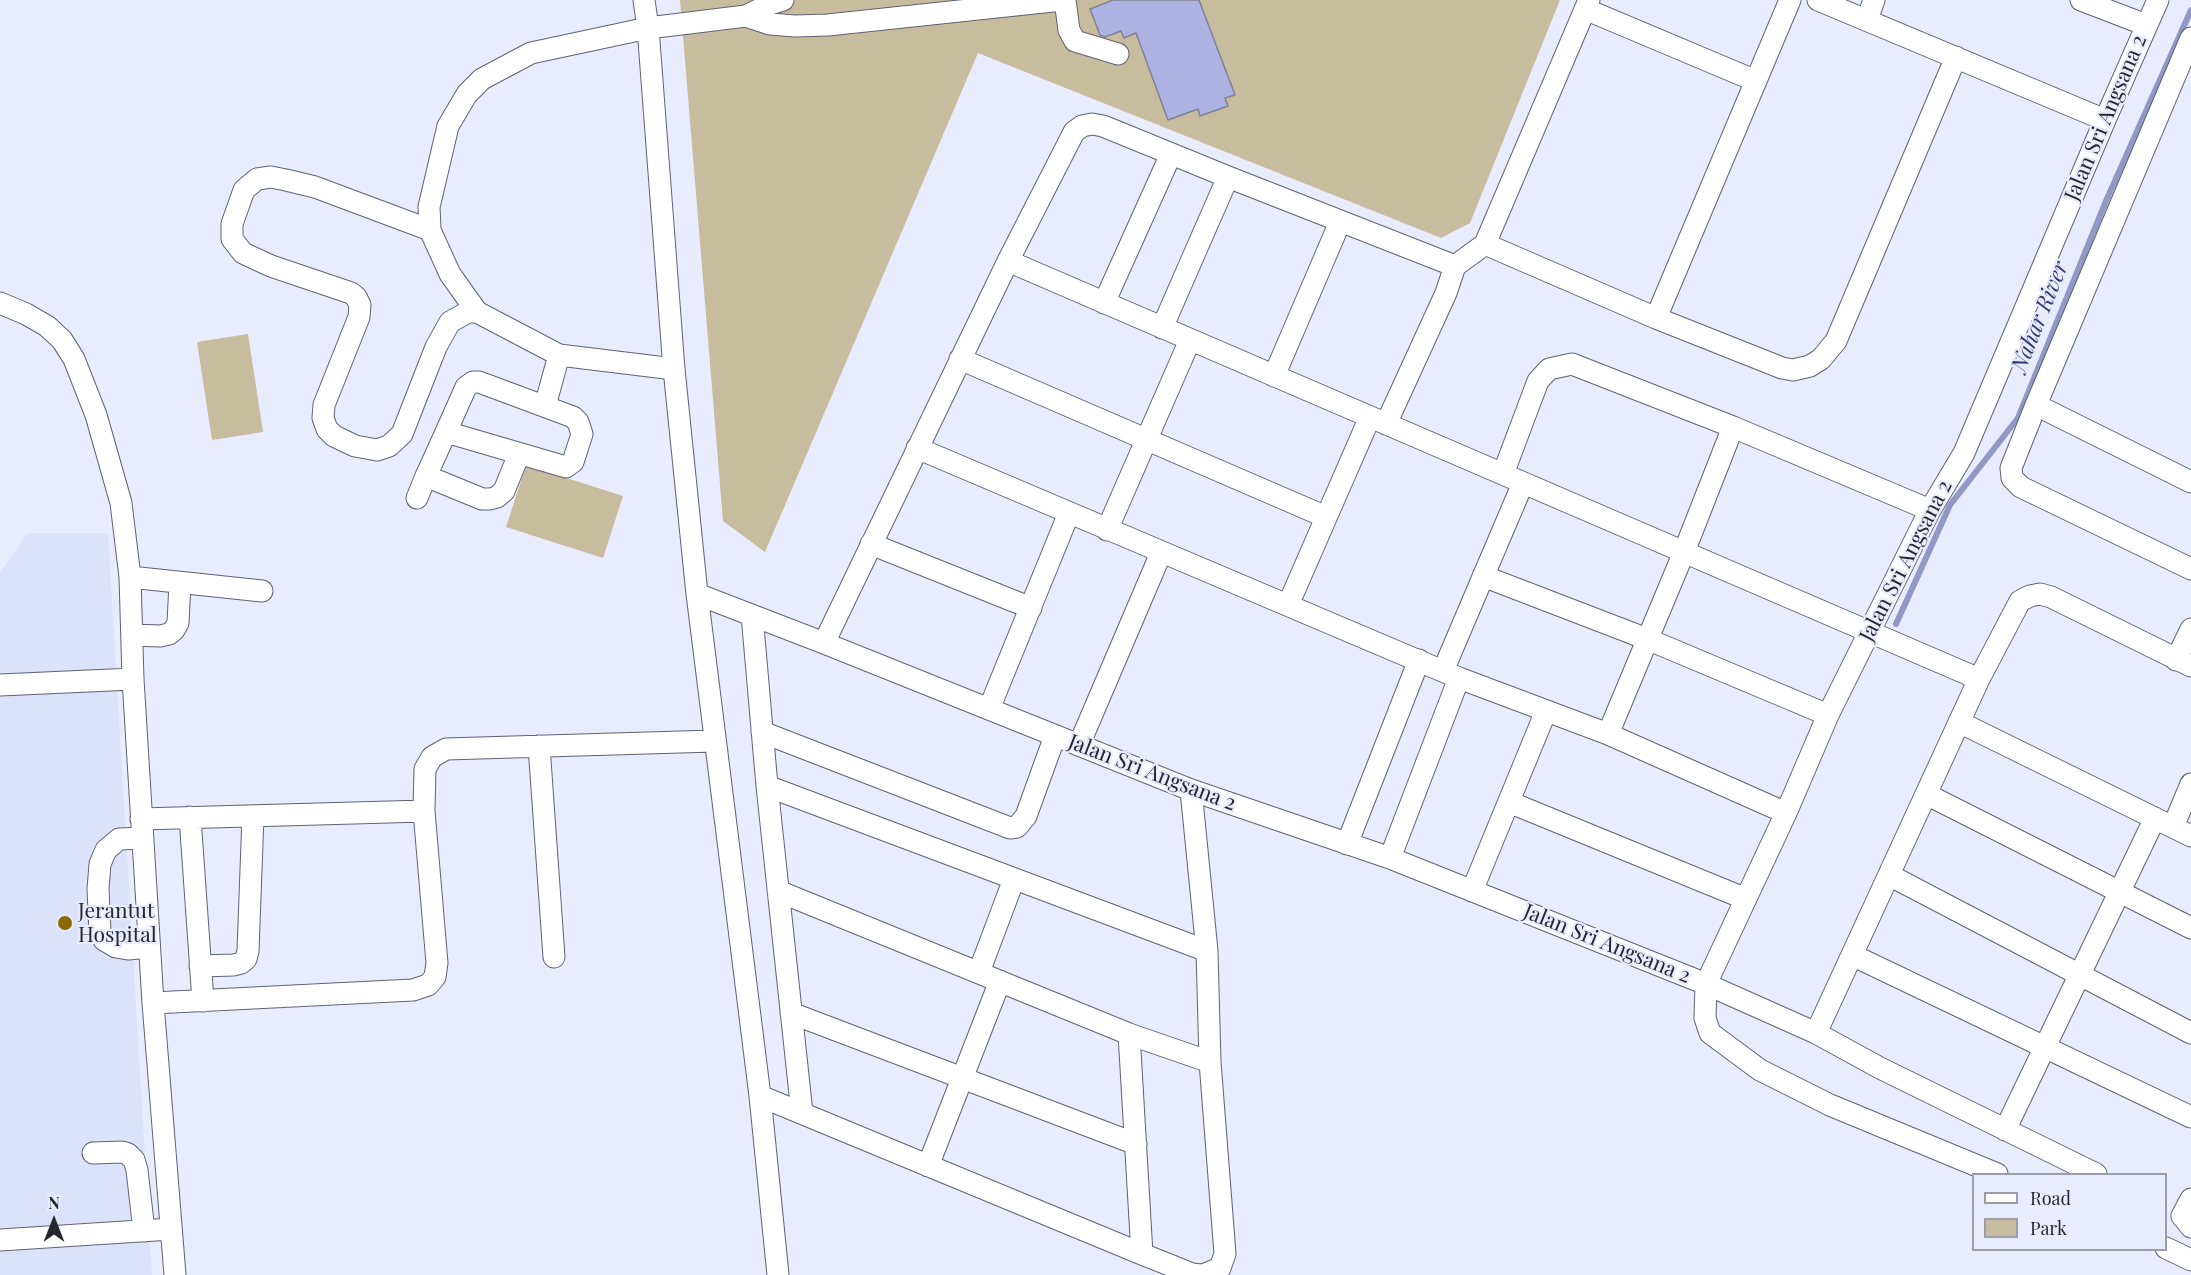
<!DOCTYPE html>
<html>
<head>
<meta charset="utf-8">
<style>
	body { margin:0 }
	#map { position:relative; width:2191px; height:1275px; overflow:hidden; background:#e9ecfe; font-family:"Playfair Display",serif }
	canvas { display:block }
	.legend { position:absolute; left:1972px; top:1173px; width:195px; height:78px; box-sizing:border-box; background:#e9ecfe; border:2px solid #9b9dab; margin:0; padding:8px 10px; list-style:none; font-size:18px; color:#26272e }
	.legend li { display:flex; align-items:center; gap:12px; height:30px }
	.legend b { width:30px; border:2px solid #9b9dab }
	.north { position:absolute; left:24px; top:1191px; width:60px; height:60px; -webkit-text-stroke:4px #e9ecfe; paint-order:stroke; rotate:0deg; font-size:16px; font-weight:700; line-height:24px; text-align:center; color:#26272e }
	.north::after { content:''; display:block; margin:auto; width:21px; height:27px; background:#26272e; clip-path:polygon(50% 0,100% 100%,50% 72%,0 100%) }
</style>
</head>
<body>
<div id="map">
<canvas width="2191" height="1275"></canvas>
<ul class="legend">
<li><b style="height:8px;background:#fff"></b>Road</li>
<li><b style="height:16px;background:#c8bc9e"></b>Park</li>
</ul>
<div class="north">N</div>
</div>
<script>
const ctx = document.querySelector('canvas').getContext('2d');
ctx.lineJoin = 'round';
function paint(path, color) { ctx.fillStyle = color; ctx.fill(path, 'evenodd'); }
const poly = rows => new Path2D(rows.map(r => 'M' + r).join(''));
function stroke(path, color, width, dash) { ctx.strokeStyle = color; ctx.lineWidth = width; ctx.lineCap = dash ? 'butt' : 'round'; ctx.setLineDash(dash || []); ctx.stroke(path); }
function drawText(font, color, halo, rows, align = 'center') {
  ctx.font = font + ' "Playfair Display",serif'; ctx.lineWidth = 4.5; ctx.setLineDash([]); ctx.textBaseline = 'middle'; ctx.strokeStyle = halo; ctx.fillStyle = color; for (const [text, x, y, turn = 0] of rows) {
    ctx.save(); ctx.translate(x, y); ctx.rotate((+turn || 0) * Math.PI / 180); ctx.textAlign = isNaN(turn) ? turn : align; if (halo) ctx.strokeText(text, 0, 0); ctx.fillText(text, 0, 0); ctx.restore();
  }
}
const built = poly([
	[28,533,108,533,152,1275,0,1275,0,572]
]);
const green = poly([
	[680,0,1560,0,1470,223,1441,238,978,53,765,552,723,521],
	[248,334,263,432,212,440,197,342],
	[526,465,623,496,603,558,506,527]
]);
const stream = poly([
	[1896,624,1950,505,2018,418,2106,201,2191,10]
]);
const building = poly([
	[1113,0,1199,0,1235,95,1225,98,1228,106,1200,116,1198,109,1168,120,1136,33,1124,38,1121,31,1105,37,1100,35,1090,9,1113,0]
]);
const minor = poly([
	[644,0,648,28,674,369,697,594,760,1096,778,1275],
	[1065,0,1069,30,1075,41,1118,54],
	[1818,0,2105,120],
	[2081,0,2146,25],
	[1585,9,1756,81],
	[746,16,770,24,795,26,828,25,1062,0],
	[1867,20,1874,0],
	[2191,38,2036,405,2011,468,2012,478,2021,487,2191,569],
	[430,230,315,187,286,180,271,177,257,179,244,190,232,224,232,239,243,253,271,266,351,293,356,297,360,305,359,317,324,405,323,418,327,429,334,436,355,446,377,450,389,446,402,434,436,347,450,322,468,312,477,312,559,355,674,369],
	[1485,244,1656,318,1782,368,1793,370,1810,366,1821,359,1836,341,1956,57],
	[1008,261,1979,679],
	[0,303,26,314,47,326,62,340,74,359,96,415,121,503,130,577,133,679,153,1003,175,1275],
	[1104,303,1171,154],
	[477,312,450,274,430,230,429,207,448,126,467,94,482,79,531,53,648,28,746,16,770,4,783,0],
	[1656,318,1790,0],
	[1162,328,1228,177],
	[960,359,1326,517],
	[1274,376,1340,222],
	[2036,405,2191,482],
	[545,406,559,355],
	[1386,424,1446,293,1455,266],
	[917,448,1459,678,1608,734,1786,813],
	[1503,474,1538,381,1549,369,1572,364,1733,427,1930,510],
	[426,476,482,499,490,499,497,497,504,491,519,454],
	[417,498,426,476,446,432,466,387,473,382,479,382,573,417,578,422,582,434,573,462,566,467,446,432],
	[1107,530,1190,340],
	[871,544,1031,608],
	[1483,576,1647,639,1828,715],
	[130,577,262,591],
	[697,594,824,643,1191,790,1390,858,1706,984,1816,1033,1880,1068,2096,1174],
	[1288,605,1370,417],
	[752,615,767,786,802,1113],
	[132,635,160,636,169,634,174,630,178,623,180,583],
	[824,643,1008,261,1074,132,1082,126,1092,124,1103,126,1228,177,1455,266,1485,244,1589,0],
	[2176,660,2191,629],
	[1443,671,1523,483],
	[0,685,133,679],
	[989,709,1069,513],
	[1959,722,2191,836],
	[762,732,1010,828,1017,827,1026,816,1055,736],
	[1608,734,1684,552,1733,427],
	[1079,745,1161,553],
	[539,746,554,957],
	[767,786,1207,951],
	[1191,790,1207,951,1210,1062,1225,1254,1220,1268,1203,1275],
	[1926,794,2191,928],
	[1509,802,1746,899],
	[190,817,203,1001],
	[141,819,424,811],
	[2173,827,2191,784],
	[142,838,119,839,106,850,100,864,98,889,100,933,104,940,116,947,128,949,149,947],
	[1347,844,1419,660],
	[1390,858,1459,678],
	[1889,875,2191,1033],
	[778,891,1129,1034,1210,1062],
	[1472,891,1546,711],
	[1852,955,2191,1117],
	[200,966,234,965,241,963,246,959,248,951,253,816],
	[979,972,1014,879],
	[153,1003,413,990,428,985,435,977,437,963,424,811,425,769,432,757,446,749,714,741],
	[791,1013,1136,1144],
	[1816,1033,1979,679,2020,601,2030,596,2040,594,2051,597,2191,666],
	[1129,1034,1142,1254],
	[760,1096,1142,1254,1192,1274,1201,1275],
	[2005,1130,2155,818],
	[93,1153,122,1152,128,1154,134,1160,137,1170,144,1231],
	[928,1166,1000,981],
	[1997,1174,1830,1105,1760,1070,1710,1033,1705,1018,1706,984,1786,813,1828,715,1930,510,1964,453,2105,120,2158,0],
	[2191,1199,2182,1216,2191,1227],
	[0,1240,171,1229],
	[2166,1248,2191,1260]
]);
const markers = [
	[65,923,8,"#886906"]
];
const streetNames = [
	["Jalan Sri Angsana 2",2106,118,-67],
	["Jalan Sri Angsana 2",1906,561,-63],
	["Jalan Sri Angsana 2",1152,773,21],
	["Jalan Sri Angsana 2",1607,944,22]
];
const poiNames = [
	["Jerantut",78,911],
	["Hospital",78,935]
];
const waterNames = [
	["Nahar River",2040,317,-68]
];
paint(built, '#dde2fb');
paint(green, '#c8bc9e');
stroke(stream, '#9098c5', 6);
paint(building, '#acb3e2');
stroke(building, '#7f8293', 1.5);
stroke(minor, '#606272', 23);
stroke(minor, '#fff', 21);
for (const [x, y, r, color] of markers) { const dot = new Path2D(); dot.arc(x, y, r, 0, 2 * Math.PI); ctx.fillStyle = color; ctx.fill(dot); stroke(dot, '#e9ecfe', 2); }
drawText('21px', '#26272e', '#e9ecfe', streetNames);
drawText('21px', '#26272e', '#e9ecfe', poiNames, 'left');
drawText('italic 22px', '#363a74', '#e9ecfe', waterNames);
</script>
</body>
</html>
